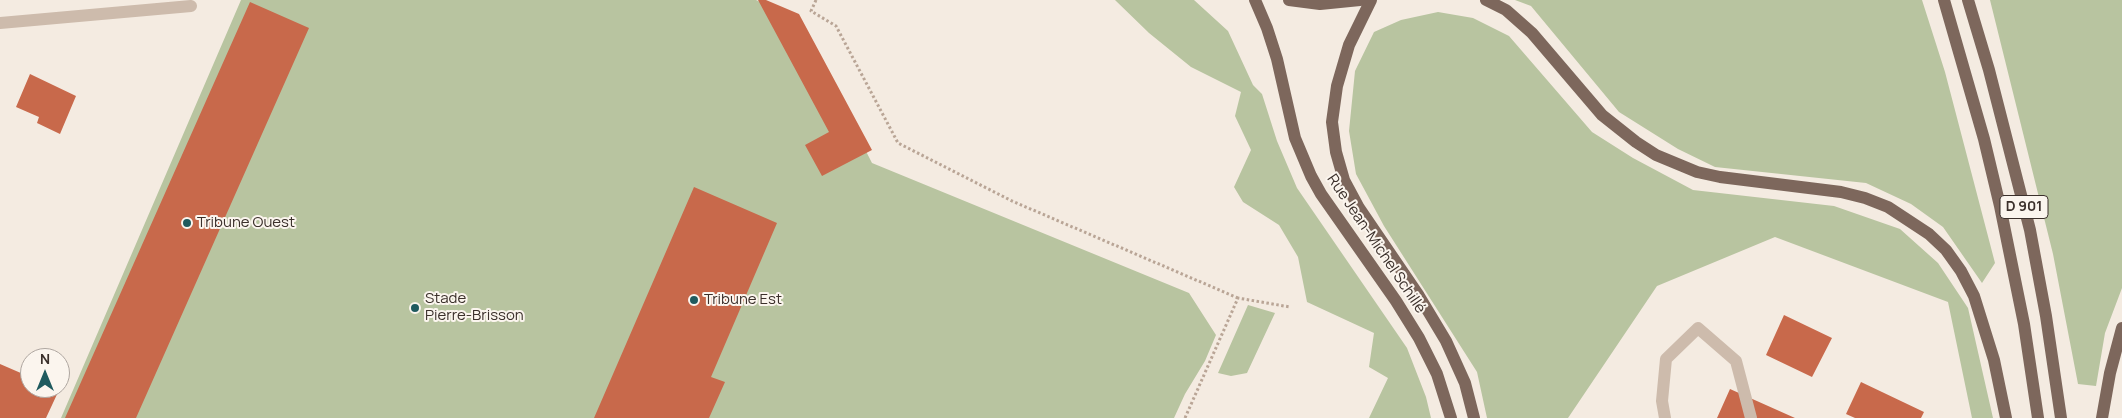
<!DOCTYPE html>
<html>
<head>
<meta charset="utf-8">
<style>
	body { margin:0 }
	#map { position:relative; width:2122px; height:418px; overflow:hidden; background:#f4ebe1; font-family:Manrope,sans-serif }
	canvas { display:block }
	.north { position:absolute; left:20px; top:348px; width:50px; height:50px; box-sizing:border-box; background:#fbf5ee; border:1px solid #aea6a0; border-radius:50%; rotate:0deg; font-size:14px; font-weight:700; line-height:20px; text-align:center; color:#3b302b }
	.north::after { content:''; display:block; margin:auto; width:18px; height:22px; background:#1f5a5e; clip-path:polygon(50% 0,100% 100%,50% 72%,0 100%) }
</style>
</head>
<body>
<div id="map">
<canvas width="2122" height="418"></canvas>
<div class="north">N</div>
</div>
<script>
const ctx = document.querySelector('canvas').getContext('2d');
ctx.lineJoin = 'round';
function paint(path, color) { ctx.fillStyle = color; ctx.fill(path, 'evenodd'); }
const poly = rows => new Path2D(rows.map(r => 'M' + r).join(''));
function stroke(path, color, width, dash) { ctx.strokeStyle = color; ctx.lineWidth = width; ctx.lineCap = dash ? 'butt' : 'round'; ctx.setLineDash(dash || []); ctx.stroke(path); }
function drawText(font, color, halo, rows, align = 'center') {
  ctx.font = font + ' Manrope,sans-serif'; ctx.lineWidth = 4; ctx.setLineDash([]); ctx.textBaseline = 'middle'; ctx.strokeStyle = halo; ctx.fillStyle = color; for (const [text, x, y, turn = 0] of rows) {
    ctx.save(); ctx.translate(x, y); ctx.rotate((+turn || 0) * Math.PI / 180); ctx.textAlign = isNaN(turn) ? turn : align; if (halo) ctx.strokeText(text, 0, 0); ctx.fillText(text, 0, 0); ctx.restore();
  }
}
const green = poly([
	[241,0,756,0,799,20,872,163,1189,293,1216,335,1205,361,1185,394,1174,418,61,418],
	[1115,0,1194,0,1228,31,1253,85,1262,94,1277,141,1297,188,1407,348,1426,397,1431,418,1369,418,1388,378,1369,367,1374,333,1307,302,1298,257,1279,225,1243,202,1234,187,1251,150,1235,116,1241,92,1191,67,1149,33],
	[1515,0,1922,0,1945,72,1995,263,1982,283,1943,227,1911,204,1866,183,1715,167,1678,149,1619,112,1531,6],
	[1990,0,2122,0,2122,288,2105,333,2096,386,2078,384,2053,254],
	[1438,12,1473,18,1509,36,1592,132,1633,158,1693,190,1834,206,1900,229,1938,263,1968,308,1993,418,1972,418,1948,302,1775,237,1657,286,1568,418,1487,418,1477,372,1384,226,1356,174,1349,131,1355,71,1374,32,1401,20],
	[1248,305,1275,313,1247,373,1231,376,1218,373]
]);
const building = poly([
	[758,0,766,0,799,14,872,150,822,176,805,145,829,132],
	[250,2,309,28,136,418,65,418],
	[30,74,76,96,60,134,37,123,39,117,16,107],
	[694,187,777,223,711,377,725,382,709,418,594,418],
	[1784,315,1832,338,1812,377,1766,355],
	[0,364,30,377,30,388,54,388,59,390,46,418,0,418],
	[1861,382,1924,412,1921,418,1855,418,1846,414],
	[1730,389,1795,418,1717,418]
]);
const path = poly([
	[816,0,811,11,836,26,898,143,1012,201,1238,298],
	[1185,418,1238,298,1290,307]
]);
const minor = poly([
	[0,23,191,6],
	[1665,418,1662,401,1666,359,1698,328,1736,361,1751,418]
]);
const major = poly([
	[1255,0,1267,28,1277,59,1295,138,1311,176,1321,194,1396,301,1419,338,1437,374,1451,418],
	[1289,0,1320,4,1360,0],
	[1371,0,1349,45,1337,86,1332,122,1336,152,1344,180,1359,208,1419,296,1446,341,1465,383,1474,418],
	[1486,0,1506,10,1532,33,1602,115,1636,142,1656,155,1697,172,1720,177,1841,192,1865,198,1888,207,1929,234,1946,250,1961,271,1974,296,1994,360,2006,418],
	[1944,0,1984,139,2000,206,2024,324,2038,418],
	[1968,0,1989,70,2030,230,2046,316,2061,418],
	[2102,418,2110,373,2122,328]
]);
const markers = [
	[187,223,5,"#1f5a5e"],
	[694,300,5,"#1f5a5e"],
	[415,308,5,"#1f5a5e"]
];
const shields = [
	[2024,207,48]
];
const shieldNames = [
	["D 901",2024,207]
];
const poiNames = [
	["Tribune Ouest",197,223],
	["Stade",425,299],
	["Pierre-Brisson",425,316],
	["Tribune Est",704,300]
];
const streetNames = [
	["Rue Jean-Michel Schillé",1376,244,56]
];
paint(green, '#b8c4a0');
paint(building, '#c8694b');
stroke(path, '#b9a596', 3, [2.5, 2.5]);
stroke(minor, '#cdbbac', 12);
stroke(major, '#7d675c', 12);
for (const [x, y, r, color] of markers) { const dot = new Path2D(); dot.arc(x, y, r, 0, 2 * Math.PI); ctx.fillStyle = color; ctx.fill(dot); stroke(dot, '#fbf5ee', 2); }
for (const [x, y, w] of shields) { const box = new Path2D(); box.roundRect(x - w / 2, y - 11.5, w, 23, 4); ctx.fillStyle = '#fbf5ee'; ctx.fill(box); stroke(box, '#3b302b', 1); }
drawText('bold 14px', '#3b302b', null, shieldNames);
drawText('15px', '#3b302b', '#fbf5ee', poiNames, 'left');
drawText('15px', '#3b302b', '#fbf5ee', streetNames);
</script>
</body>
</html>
